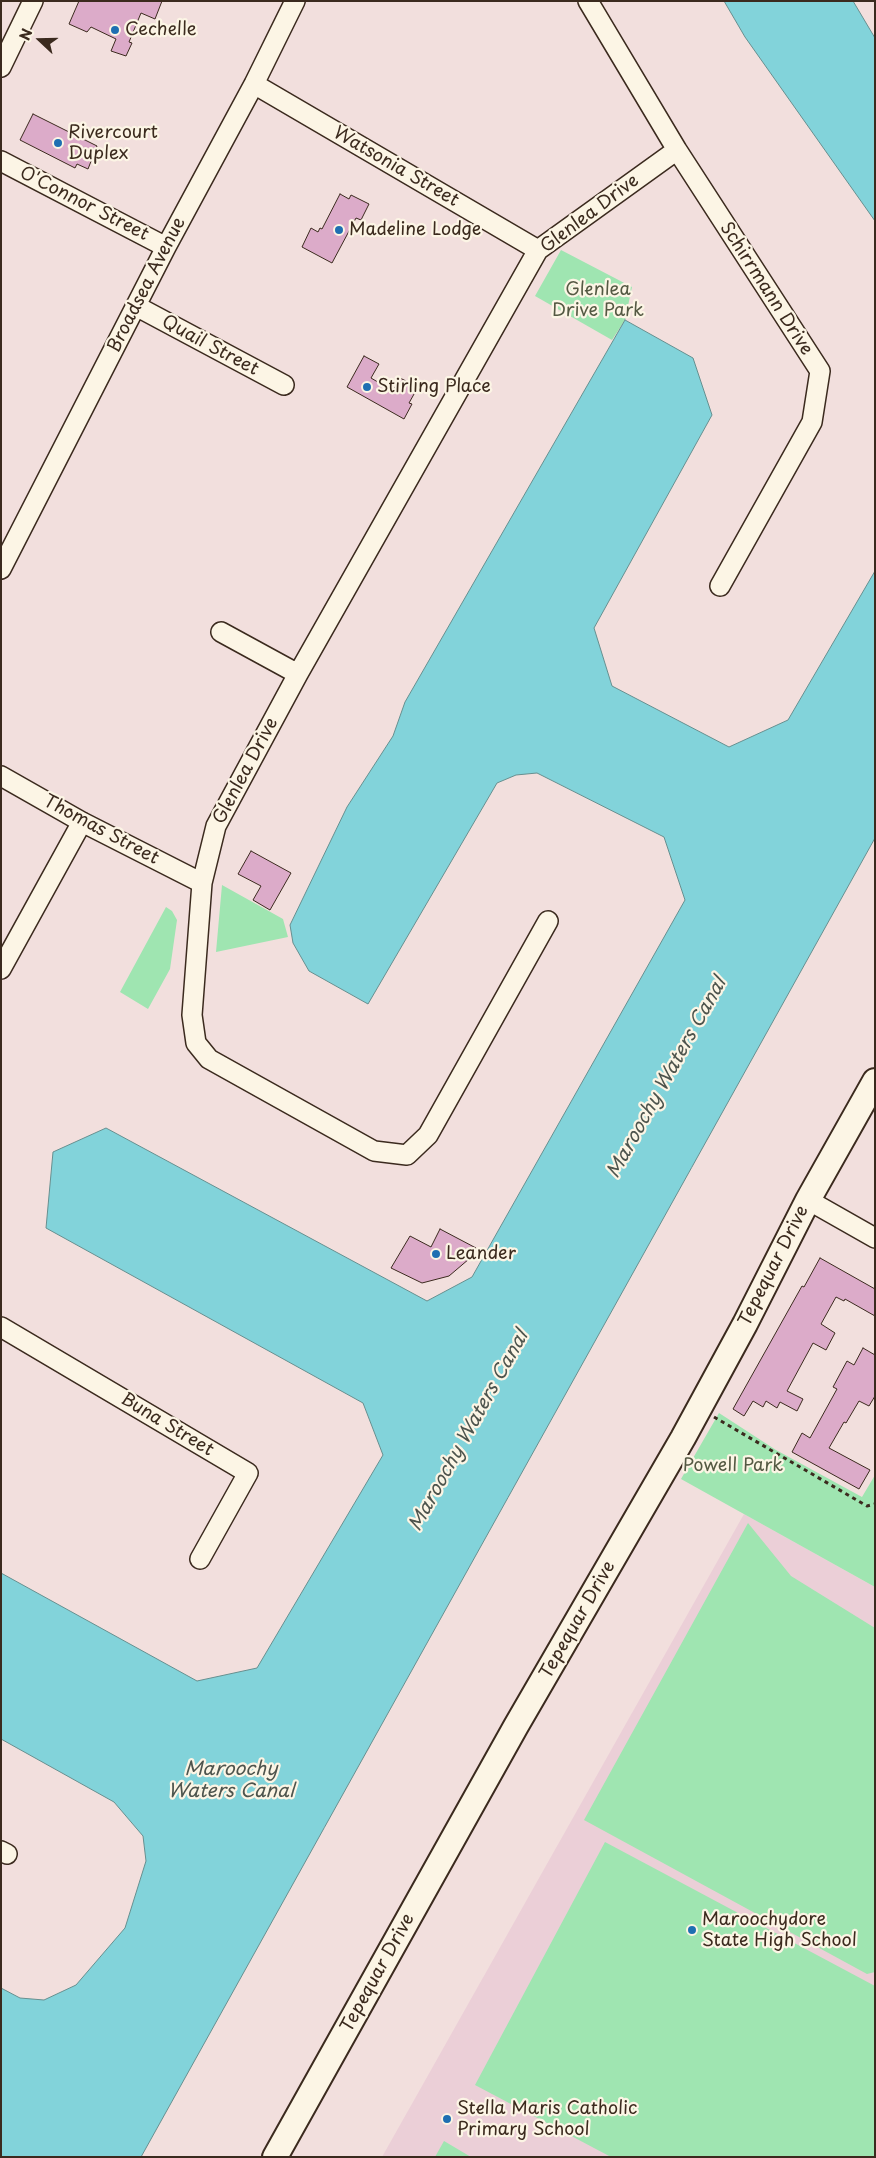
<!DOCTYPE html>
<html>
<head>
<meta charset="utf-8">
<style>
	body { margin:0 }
	#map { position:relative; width:876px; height:2158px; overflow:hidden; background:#f2dfdd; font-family:"Playpen Sans",sans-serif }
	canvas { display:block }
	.frame { position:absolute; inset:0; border:2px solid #3b2a1e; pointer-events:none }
	.north { position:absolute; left:15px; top:15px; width:50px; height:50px; -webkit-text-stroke:4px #fcf5e5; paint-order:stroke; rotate:291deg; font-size:14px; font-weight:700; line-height:20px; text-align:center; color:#3b2a1e }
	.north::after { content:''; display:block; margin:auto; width:18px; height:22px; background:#3b2a1e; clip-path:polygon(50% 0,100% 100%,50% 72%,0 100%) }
</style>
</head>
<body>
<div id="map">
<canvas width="876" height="2158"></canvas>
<div class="frame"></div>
<div class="north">N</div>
</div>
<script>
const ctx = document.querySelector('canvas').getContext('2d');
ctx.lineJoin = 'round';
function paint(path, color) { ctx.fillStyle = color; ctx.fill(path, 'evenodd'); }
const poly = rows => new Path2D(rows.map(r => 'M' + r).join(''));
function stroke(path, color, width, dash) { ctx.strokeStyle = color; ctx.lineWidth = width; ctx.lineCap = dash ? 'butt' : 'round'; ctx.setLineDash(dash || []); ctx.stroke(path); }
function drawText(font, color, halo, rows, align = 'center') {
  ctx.font = font + ' "Playpen Sans",sans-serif'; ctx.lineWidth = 4.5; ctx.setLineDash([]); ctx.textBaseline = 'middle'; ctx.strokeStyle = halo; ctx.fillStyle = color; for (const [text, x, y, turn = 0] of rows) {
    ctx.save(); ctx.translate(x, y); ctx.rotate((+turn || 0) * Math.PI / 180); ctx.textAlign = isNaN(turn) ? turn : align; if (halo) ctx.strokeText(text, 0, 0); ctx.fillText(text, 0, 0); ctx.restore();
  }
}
const built = poly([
	[744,1514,875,1587,875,2157,382,2157]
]);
const green = poly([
	[561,250,632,287,625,320,612,340,535,296],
	[222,885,283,919,288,937,216,952],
	[166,907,172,911,177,920,170,969,148,1009,120,992],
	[719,1413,776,1450,862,1497,875,1475,875,1587,681,1479],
	[748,1523,791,1576,875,1628,875,1972,867,1974,584,1820],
	[605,1842,875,1986,875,2157,611,2157,475,2085],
	[444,2141,471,2157,435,2157]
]);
const water = poly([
	[724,1,853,1,875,38,875,221,745,37,724,1],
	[625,320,693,358,712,415,594,628,612,686,729,747,788,720,875,571,875,838,141,2157,1,2157,1,1988,20,1998,44,2000,76,1985,125,1928,146,1861,143,1836,114,1802,1,1739,1,1573,197,1681,257,1668,383,1455,363,1403,46,1228,53,1152,106,1128,427,1301,472,1277,685,900,664,837,537,773,516,775,497,783,368,1004,309,971,293,943,290,925,347,807,393,736,405,702,625,320]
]);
const building = poly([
	[79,1,162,1,155,19,141,13,129,42,132,43,126,56,111,51,116,39,91,27,87,32,69,24,79,1],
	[33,114,97,146,88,169,77,164,75,168,20,140,33,114],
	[340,194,349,199,351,195,369,204,361,220,356,218,332,263,302,247,311,228,318,232,320,228,322,229,340,194],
	[364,356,379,364,371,378,393,391,400,378,418,387,409,403,412,404,404,419,347,387,364,356],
	[251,851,291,873,270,910,253,900,261,886,238,874,251,851],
	[440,1229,476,1248,469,1259,449,1276,422,1283,391,1268,410,1236,431,1247,440,1229],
	[820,1258,875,1289,875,1316,845,1299,844,1301,836,1297,821,1324,835,1333,826,1350,813,1343,787,1391,803,1399,797,1411,780,1402,777,1408,766,1401,763,1407,753,1401,744,1416,733,1409,802,1286,804,1287,820,1258],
	[863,1348,875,1355,875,1396,869,1406,859,1401,846,1423,844,1422,829,1448,870,1470,859,1489,792,1452,802,1433,810,1438,837,1389,833,1387,847,1361,854,1365,863,1348]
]);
const path = poly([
	[714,1417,867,1506,875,1504]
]);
const minor = poly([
	[588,1,677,150,820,371,812,422,720,586],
	[1,67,33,1],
	[254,84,538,250],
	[1,161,166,247],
	[136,306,284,385],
	[1,569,166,247,254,84,295,1],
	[221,632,298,674],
	[1,776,82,822,202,883],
	[548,921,428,1135,407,1155,374,1151,209,1059,196,1043,192,1015,202,883,216,826,298,674,538,250,677,150],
	[1,969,82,822],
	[808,1200,875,1238],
	[1,1327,248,1473,200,1559],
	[1,1851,7,1854]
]);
const tertiary = poly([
	[275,2157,516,1726,683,1438,745,1324,808,1200,875,1081]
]);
const markers = [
	[115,30,5,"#1f6fb2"],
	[58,143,5,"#1f6fb2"],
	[339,230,5,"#1f6fb2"],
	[367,387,5,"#1f6fb2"],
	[436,1254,5,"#1f6fb2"],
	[692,1930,5,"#1f6fb2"],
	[447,2119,5,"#1f6fb2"]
];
const poiNames = [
	["Cechelle",125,30],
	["Rivercourt",68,133],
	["Duplex",68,154],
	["Madeline Lodge",349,230],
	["Stirling Place",377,387],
	["Leander",446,1254],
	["Maroochydore",702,1920],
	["State High School",702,1941],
	["Stella Maris Catholic",457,2109],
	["Primary School",457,2130]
];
const streetNames = [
	["Watsonia Street",396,167,30],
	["O'Connor Street",84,204,27],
	["Glenlea Drive",590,214,-37],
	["Broadsea Avenue",147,285,-63],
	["Schirrmann Drive",766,289,57],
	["Quail Street",210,346,28],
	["Glenlea Drive",246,771,-62],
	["Thomas Street",101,830,28],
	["Tepequar Drive",774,1266,-63],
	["Buna Street",167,1425,31],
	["Tepequar Drive",578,1620,-60],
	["Tepequar Drive",378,1973,-61]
];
const parkNames = [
	["Glenlea",598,290],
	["Drive Park",598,311],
	["Powell Park",733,1466]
];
const waterNames = [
	["Maroochy Waters Canal",667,1078,-61],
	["Maroochy Waters Canal",469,1431,-61],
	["Maroochy",231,1770],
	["Waters Canal",231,1792]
];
paint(built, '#ebcfd7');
paint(green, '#9fe5b1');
paint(water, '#82d3da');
stroke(water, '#668f8f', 1);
paint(building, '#dcabc9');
stroke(building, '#3b2a1e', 1);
stroke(minor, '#3b2a1e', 22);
stroke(tertiary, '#3b2a1e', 28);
stroke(path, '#3b2a1e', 3, [4, 4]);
stroke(minor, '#fcf5e5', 19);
stroke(tertiary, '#fcf5e5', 24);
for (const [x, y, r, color] of markers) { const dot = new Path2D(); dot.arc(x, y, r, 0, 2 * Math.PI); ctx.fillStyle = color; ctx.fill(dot); stroke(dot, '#fcf5e5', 2); }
drawText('18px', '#3b2a1e', '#fcf5e5', poiNames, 'left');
drawText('18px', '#3b2a1e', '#fcf5e5', streetNames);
drawText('18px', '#545943', '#fcf5e5', parkNames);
drawText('italic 19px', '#4d544d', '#fcf5e5', waterNames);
</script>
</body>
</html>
